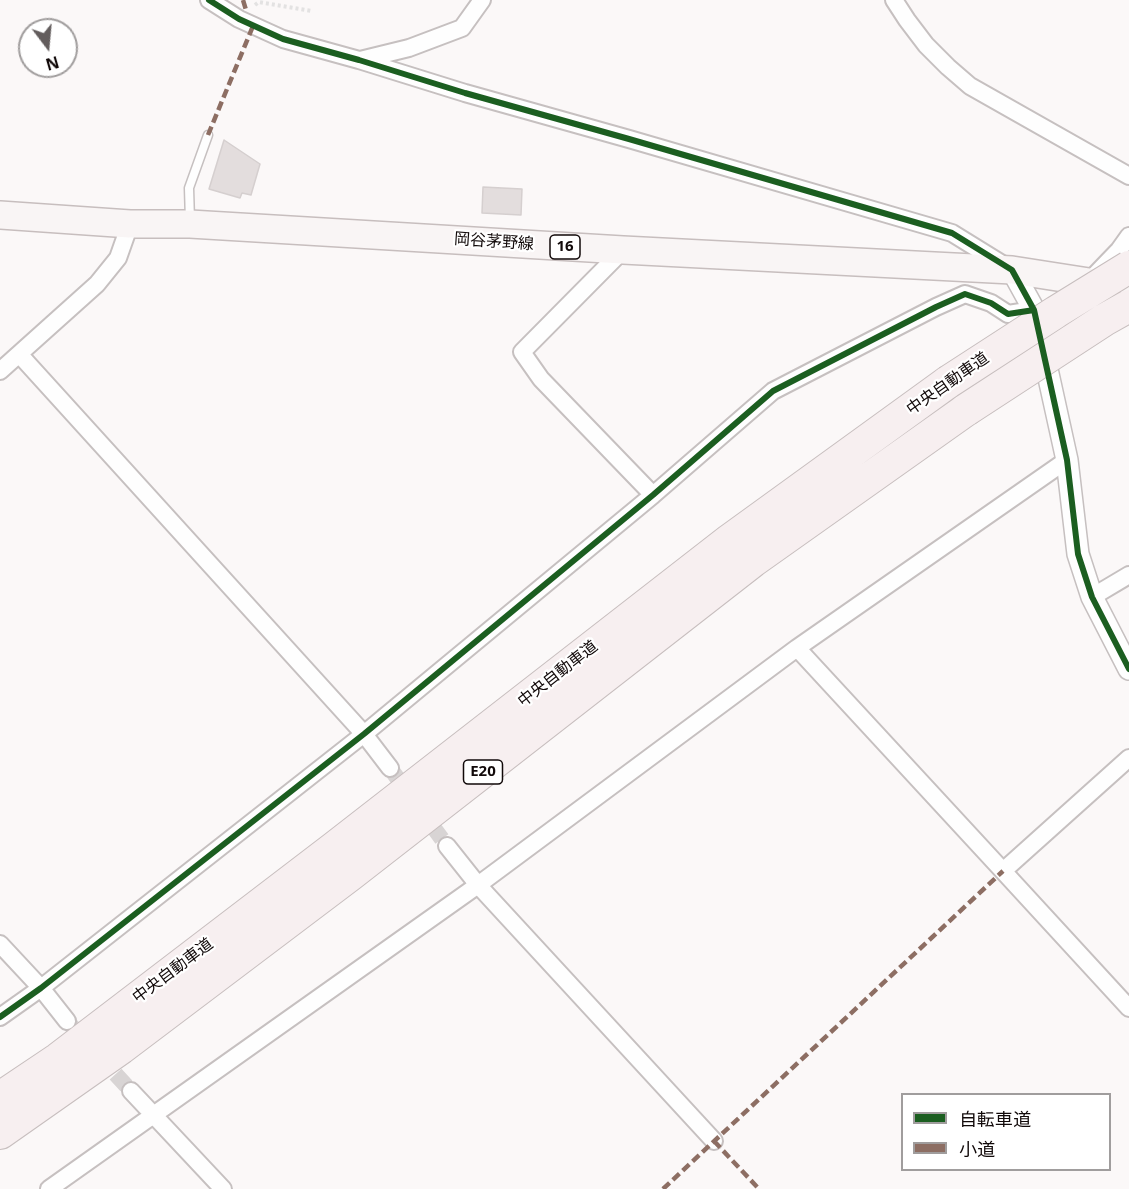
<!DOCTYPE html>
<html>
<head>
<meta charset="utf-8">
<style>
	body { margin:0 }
	#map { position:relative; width:1129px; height:1189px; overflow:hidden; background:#fbf8f8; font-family:"Noto Sans","Noto Sans JP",sans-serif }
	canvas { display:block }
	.legend { position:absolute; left:901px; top:1093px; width:210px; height:78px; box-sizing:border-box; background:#fff; border:2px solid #a09d9d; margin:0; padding:8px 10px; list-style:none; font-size:18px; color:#110909 }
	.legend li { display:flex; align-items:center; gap:12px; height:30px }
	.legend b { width:30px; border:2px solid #a09d9d }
	.north { position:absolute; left:18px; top:18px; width:60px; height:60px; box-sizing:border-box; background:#fff; border:2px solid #a09d9d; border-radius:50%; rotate:164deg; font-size:16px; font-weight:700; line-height:24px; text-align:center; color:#110909 }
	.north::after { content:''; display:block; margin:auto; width:21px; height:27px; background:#635d5d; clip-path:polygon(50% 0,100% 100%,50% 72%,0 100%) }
</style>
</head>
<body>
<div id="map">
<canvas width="1129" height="1189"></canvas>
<ul class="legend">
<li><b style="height:8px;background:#1b5e20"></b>自転車道</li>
<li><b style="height:8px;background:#8d6e63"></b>小道</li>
</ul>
<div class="north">N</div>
</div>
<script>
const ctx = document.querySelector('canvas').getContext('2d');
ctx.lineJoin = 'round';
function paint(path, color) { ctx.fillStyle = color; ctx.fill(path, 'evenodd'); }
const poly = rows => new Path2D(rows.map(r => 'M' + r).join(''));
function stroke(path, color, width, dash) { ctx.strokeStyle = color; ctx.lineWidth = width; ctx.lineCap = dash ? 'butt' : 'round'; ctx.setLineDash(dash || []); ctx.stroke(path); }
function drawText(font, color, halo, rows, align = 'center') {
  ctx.font = font + ' "Noto Sans","Noto Sans JP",sans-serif'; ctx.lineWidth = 4.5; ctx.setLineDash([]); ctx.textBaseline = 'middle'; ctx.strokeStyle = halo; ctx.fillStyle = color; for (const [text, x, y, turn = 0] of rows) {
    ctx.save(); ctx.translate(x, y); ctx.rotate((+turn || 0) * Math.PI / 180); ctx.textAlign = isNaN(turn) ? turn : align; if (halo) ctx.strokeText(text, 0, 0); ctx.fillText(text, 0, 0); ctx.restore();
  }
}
const building = poly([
	[224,140,260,164,251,195,242,193,240,198,209,189,224,140],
	[483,187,522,189,521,215,482,213,483,187]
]);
const minorTunnel = poly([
	[390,768,447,846],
	[67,1021,131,1091]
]);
const path = poly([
	[255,5,259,2,312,11]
]);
const service = poly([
	[190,221,189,188,208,135]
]);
const minor = poly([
	[209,0,239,19,283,39,359,60,465,93,629,139,952,233,1007,267],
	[894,0,907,20,926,45,948,67,970,86,1129,176],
	[360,60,409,48,462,28,482,0],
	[623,250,522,352,541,379,653,495],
	[1094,276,1119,250,1129,236],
	[19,354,364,734,390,768],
	[0,371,97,284,118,258,130,224],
	[1092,597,1129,575],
	[797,648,1003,871,1129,1008],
	[447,846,478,885,714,1141],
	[1003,871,1129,758],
	[0,944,41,988,67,1021],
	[0,1017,41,988,364,734,653,495,773,391,936,307,965,294,991,303,1008,314,1034,310],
	[131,1091,223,1189],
	[49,1189,478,885,797,648,1067,460]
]);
const tertiary = poly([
	[1012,270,1034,310,1067,460,1078,554,1092,597,1129,669]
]);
const primary = poly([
	[0,215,130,224,190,224,623,250,1012,270,1089,282,1129,292]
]);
const motorway = poly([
	[0,1098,58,1059,334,848,730,540,948,382],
	[0,1133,121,1048,350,875,753,561,966,410]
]);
const motorwayBridge = poly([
	[948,382,1056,312,1129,267],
	[966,410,1104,320,1129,306]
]);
const quiet = poly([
	[243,0,246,10],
	[208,135,253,26],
	[714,1141,759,1189],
	[663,1189,1003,871]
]);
const cycleway = poly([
	[209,0,239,19,283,39,359,60,465,93,629,139,952,233,1012,270,1034,310,1067,460,1078,554,1092,597,1129,669],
	[0,1017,41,988,364,734,653,495,773,391,936,307,965,294,991,303,1008,314,1034,310]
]);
const shields = [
	[565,247,30],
	[483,772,39]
];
const shieldNames = [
	["16",565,247],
	["E20",483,772]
];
const streetNames = [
	["岡谷茅野線",494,242,4],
	["中央自動車道",948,384,-35],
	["中央自動車道",558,674,-38],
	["中央自動車道",173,971,-37]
];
paint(building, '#e3dddd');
stroke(building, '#d5cfcf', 1.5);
stroke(minorTunnel, '#d8d4d4', 16, [16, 8]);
stroke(service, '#c6c0c0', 11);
stroke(minor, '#c6c0c0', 20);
stroke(tertiary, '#c6c0c0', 24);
stroke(primary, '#c7bebe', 30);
stroke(motorway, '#c7bebe', 34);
stroke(path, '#e3e2e2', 4, [3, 3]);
stroke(service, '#fefefe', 8);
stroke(minor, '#fefefe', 16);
stroke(tertiary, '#fefefe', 21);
stroke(primary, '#f9f5f5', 27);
stroke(motorway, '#f7eff0', 32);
stroke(motorwayBridge, '#c7bebe', 34, []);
stroke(motorwayBridge, '#f7eff0', 32);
stroke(quiet, '#8d6e63', 4.5, [9, 4.5]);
stroke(cycleway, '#1b5e20', 6);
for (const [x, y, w] of shields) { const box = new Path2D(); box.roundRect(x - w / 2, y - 12, w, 24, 4.5); ctx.fillStyle = '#fff'; ctx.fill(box); stroke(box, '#110909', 1.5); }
drawText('bold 15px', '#110909', null, shieldNames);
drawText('16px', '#110909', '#fff', streetNames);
</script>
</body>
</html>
